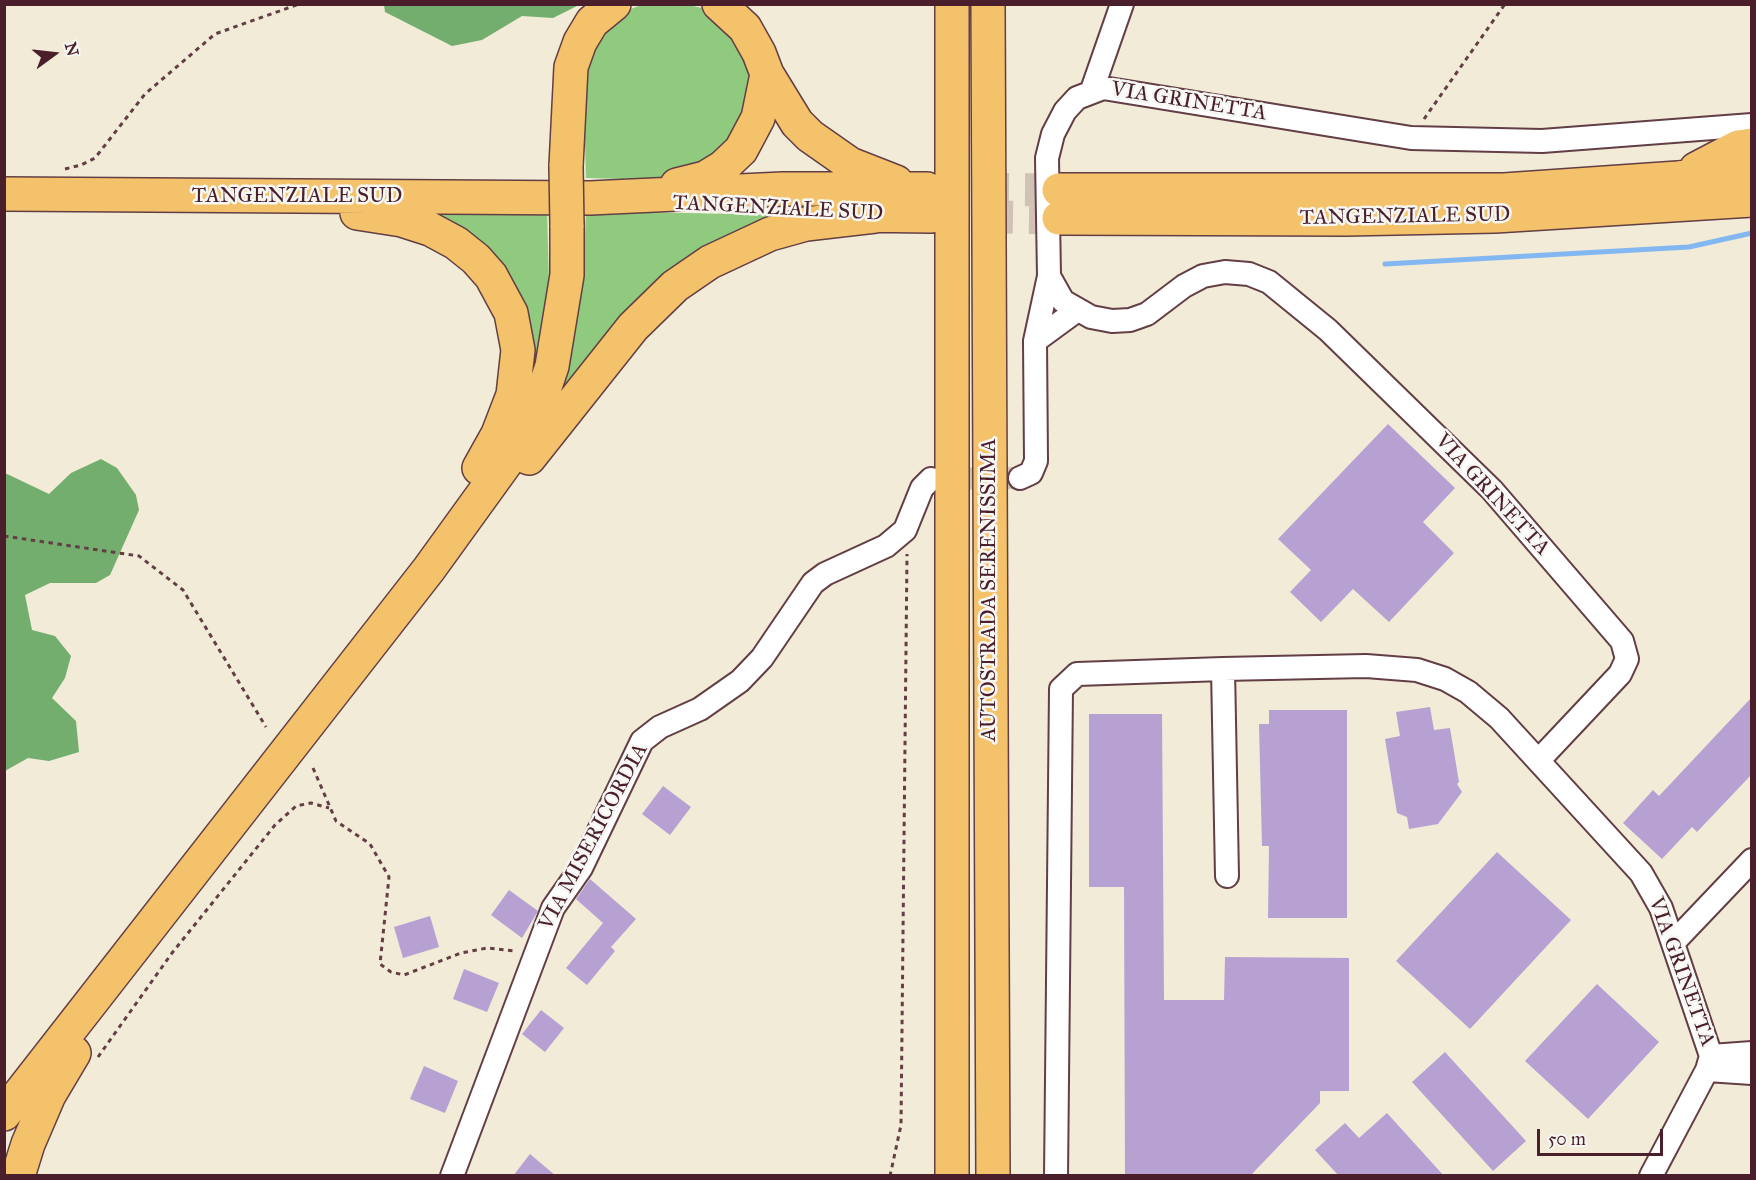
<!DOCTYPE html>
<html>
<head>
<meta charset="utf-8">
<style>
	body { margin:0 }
	#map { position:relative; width:1756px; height:1180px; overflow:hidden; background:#f1ebd8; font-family:"IM FELL Great Primer",serif }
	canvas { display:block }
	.frame { position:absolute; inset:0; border:6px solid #4a1f2b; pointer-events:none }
	.north { position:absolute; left:24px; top:24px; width:60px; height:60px; -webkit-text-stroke:4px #f6f6f2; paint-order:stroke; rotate:75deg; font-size:16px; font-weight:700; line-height:24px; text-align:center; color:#4a1f2b }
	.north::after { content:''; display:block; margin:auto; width:21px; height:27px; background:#4a1f2b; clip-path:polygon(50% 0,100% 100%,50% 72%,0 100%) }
	.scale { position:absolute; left:1537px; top:1129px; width:126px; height:27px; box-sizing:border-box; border:3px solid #4a1f2b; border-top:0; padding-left:8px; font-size:18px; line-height:21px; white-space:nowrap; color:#4a1f2b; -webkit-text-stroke:4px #f6f6f2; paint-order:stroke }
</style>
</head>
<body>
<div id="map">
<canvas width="1756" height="1180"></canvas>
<div class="frame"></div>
<div class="north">N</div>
<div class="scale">50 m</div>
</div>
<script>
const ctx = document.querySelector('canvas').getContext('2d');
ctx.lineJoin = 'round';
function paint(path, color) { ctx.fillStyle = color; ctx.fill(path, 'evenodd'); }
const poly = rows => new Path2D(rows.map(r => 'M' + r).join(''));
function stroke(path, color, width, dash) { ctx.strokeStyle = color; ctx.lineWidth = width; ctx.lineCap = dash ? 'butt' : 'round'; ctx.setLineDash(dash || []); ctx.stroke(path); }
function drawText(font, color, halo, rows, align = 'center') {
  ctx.font = font + ' "IM FELL Great Primer",serif'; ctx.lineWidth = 5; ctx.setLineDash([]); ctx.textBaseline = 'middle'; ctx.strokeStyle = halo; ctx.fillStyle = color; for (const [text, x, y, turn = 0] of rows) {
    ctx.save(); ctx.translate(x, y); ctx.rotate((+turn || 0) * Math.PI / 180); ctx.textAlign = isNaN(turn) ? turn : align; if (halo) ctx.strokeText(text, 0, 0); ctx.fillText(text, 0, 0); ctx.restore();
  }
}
const green = poly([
	[644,4,689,5,702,8,724,21,755,79,729,153,663,180,586,178,583,76,594,39,628,10],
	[409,209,547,211,549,284,533,385,518,311],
	[586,211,785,215,761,227,551,409,571,347,578,311,579,285,583,283]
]);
const forest = poly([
	[384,5,384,4,579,5,553,18,522,16,482,40,452,46,385,12],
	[101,459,117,468,136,495,139,510,110,575,96,583,50,583,25,595,32,630,55,636,71,656,65,678,52,698,76,721,79,752,49,761,28,758,5,771,5,473,49,494,71,473]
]);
const stream = poly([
	[1385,264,1689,247,1752,233]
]);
const building = poly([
	[1388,424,1455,488,1423,522,1454,553,1389,622,1353,589,1321,622,1290,592,1311,570,1278,539],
	[1752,697,1752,774,1697,832,1692,827,1662,859,1623,823,1653,790,1659,796],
	[1430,707,1434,730,1450,728,1459,782,1457,784,1462,792,1438,824,1409,829,1407,817,1397,813,1385,739,1400,736,1396,712],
	[1269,710,1347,710,1347,918,1268,918,1269,846,1262,846,1259,724,1269,724],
	[1089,714,1162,714,1164,1000,1224,1000,1225,957,1349,958,1349,1091,1320,1091,1320,1103,1250,1176,1125,1176,1124,887,1089,887],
	[663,786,691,807,670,835,642,814],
	[1497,852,1571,920,1470,1029,1396,961],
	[590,879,636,919,611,947,615,951,587,985,566,968,603,923,576,899],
	[509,890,538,911,522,938,491,915],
	[430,916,439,947,403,958,394,927],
	[464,969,499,983,487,1012,453,999],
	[1597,984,1659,1042,1588,1119,1525,1061],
	[541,1010,564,1028,545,1052,522,1034],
	[1445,1052,1526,1141,1493,1171,1412,1082],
	[424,1066,458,1081,445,1113,410,1099],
	[1387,1113,1444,1176,1339,1176,1315,1150,1345,1123,1359,1138],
	[530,1154,556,1176,513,1176]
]);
const minorTunnel = poly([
	[937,479,1020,478]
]);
const highwayTunnel = poly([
	[927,189,1059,190],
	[931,216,1059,218]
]);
const path = poly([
	[1424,119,1505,4],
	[65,169,81,165,95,158,145,94,215,34,299,4],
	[4,536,139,556,183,590,266,727],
	[313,768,336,821,370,844,389,877,380,964,391,972,404,975,461,953,487,948,516,951],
	[98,1057,172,953,275,825,296,806,311,803,329,808],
	[890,1176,901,1125,907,554]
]);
const minor = poly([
	[1092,90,1122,4],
	[1049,276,1035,341,1076,311],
	[1020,478,1031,473,1036,461,1035,341],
	[1539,760,1620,674,1627,659,1622,641,1492,490,1328,330,1269,282,1249,274,1225,272,1203,276,1184,286,1147,314,1130,320,1112,321,1091,317,1063,301,1049,276,1047,158,1053,134,1065,111,1077,98,1103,88,1411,138,1542,141,1752,125],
	[1227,876,1223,669,1366,666,1417,670,1445,679,1468,692,1499,718,1641,873,1661,908,1711,1056,1707,1070,1651,1176],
	[1673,943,1752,860],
	[1711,1056,1752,1053],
	[1707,1070,1752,1073],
	[452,1176,553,908,581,868,642,741,660,727,700,709,740,681,762,658,813,583,825,574,886,546,905,530,922,488,931,479],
	[1056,1176,1061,689,1077,674,1223,669]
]);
const highway = poly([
	[719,4,745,28,759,53,767,74,797,123,810,136,850,164,896,182],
	[952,4,952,1176],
	[988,4,993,1176],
	[566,166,571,67,580,42,592,22,614,4],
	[1696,169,1738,147,1752,145],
	[677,185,705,178,723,167,741,150,758,118,767,74],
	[1059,190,1504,190,1678,178,1752,169],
	[4,194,590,198,783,189,927,189],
	[357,213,402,220,430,229,456,243,476,259,491,276,511,313,518,350,513,395,498,434,479,468],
	[855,215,931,216],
	[1059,218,1346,219,1495,216,1752,200],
	[529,458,633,327,675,286,710,262,770,234,806,224,875,216],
	[4,1114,429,569,515,450,539,405,552,366,567,275,567,225],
	[18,1176,28,1144,49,1095,74,1053]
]);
const highwayBridge = poly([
	[566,166,567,225]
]);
const streetNames = [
	["VIA GRINETTA",1189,102,9],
	["TANGENZIALE SUD",297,197],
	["TANGENZIALE SUD",778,209,3],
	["TANGENZIALE SUD",1405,217,-1],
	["VIA GRINETTA",1492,495,47],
	["AUTOSTRADA SERENISSIMA",990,590,-90],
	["VIA MISERICORDIA",594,837,-62],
	["VIA GRINETTA",1681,972,70]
];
paint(green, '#8fca7f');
paint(forest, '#73ae6e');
stroke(stream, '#83b7f1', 5);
paint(building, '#b7a1d3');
stroke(minorTunnel, '#d0c2b5', 22, [22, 11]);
stroke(highwayTunnel, '#d0c2b5', 33, [33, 16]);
stroke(minor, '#633e45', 26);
stroke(highway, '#633e45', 36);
stroke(path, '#633e45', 3, [4.5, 4.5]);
stroke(minor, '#fff', 22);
stroke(highway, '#f3c26a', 33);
stroke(highwayBridge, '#633e45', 36, []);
stroke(highwayBridge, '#f3c26a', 33);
drawText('21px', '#4a1f2b', '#f6f6f2', streetNames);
</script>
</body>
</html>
